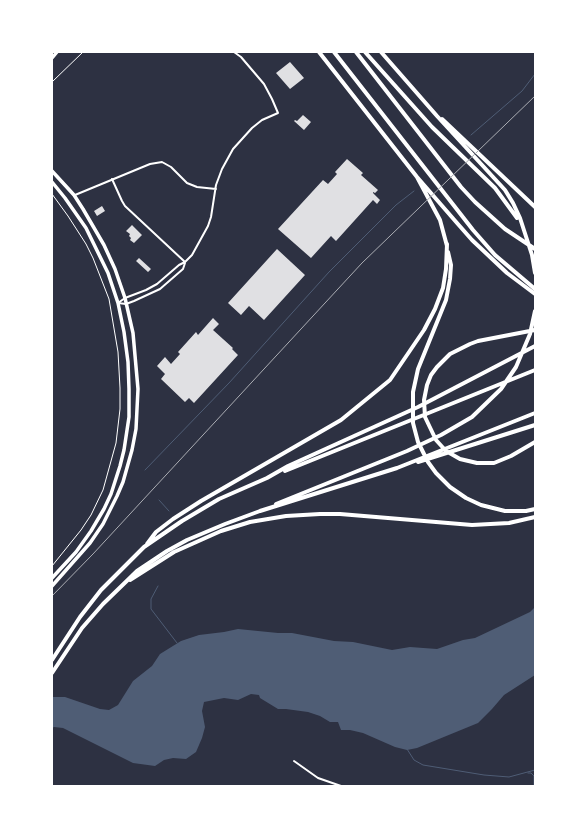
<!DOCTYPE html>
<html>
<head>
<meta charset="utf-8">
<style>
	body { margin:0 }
	#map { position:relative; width:587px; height:838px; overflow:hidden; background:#2d3142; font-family:"Open Sans",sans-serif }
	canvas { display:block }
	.frame { position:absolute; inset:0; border:53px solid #fff; pointer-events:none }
</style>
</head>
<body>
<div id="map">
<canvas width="587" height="838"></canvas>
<div class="frame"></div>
</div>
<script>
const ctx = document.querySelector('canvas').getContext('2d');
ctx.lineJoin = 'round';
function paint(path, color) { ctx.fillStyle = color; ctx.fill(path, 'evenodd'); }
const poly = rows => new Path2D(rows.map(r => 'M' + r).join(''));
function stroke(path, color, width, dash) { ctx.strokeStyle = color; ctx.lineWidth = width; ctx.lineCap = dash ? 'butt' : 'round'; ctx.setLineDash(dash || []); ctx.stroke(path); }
const water = poly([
	[535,607,535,675,504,695,492,709,478,723,417,748,407,750,395,747,363,733,350,730,341,730,338,722,330,722,320,716,308,712,286,709,278,709,260,698,259,695,251,694,238,700,224,698,204,702,202,711,205,727,202,738,196,752,186,759,173,758,164,760,155,766,133,763,63,728,54,727,52,728,52,697,65,697,100,709,109,710,118,705,133,681,152,666,160,654,181,641,199,635,224,632,238,629,278,633,292,633,334,641,353,642,392,650,410,647,437,649,463,640,475,638,530,612]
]);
const stream = poly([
	[471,135,522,91,535,74],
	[145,470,229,383,329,272,396,205,414,191],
	[159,500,169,511],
	[158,586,151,599,151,609,177,643],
	[407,749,414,760,423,765,484,775,509,777,535,770],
	[528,773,531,773,534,776,534,786]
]);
const building = poly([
	[290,62,304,78,290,89,276,73],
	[303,115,311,122,304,130,294,121,295,120,297,121],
	[347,159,363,173,361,175,378,190,375,193,373,192,373,193,380,200,377,204,373,200,336,241,331,236,311,258,278,229,323,180,328,184,337,174,335,172],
	[102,206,105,211,97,216,94,211],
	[132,225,142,235,134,243,130,240,131,238,129,236,130,234,126,231],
	[277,249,305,275,264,320,249,306,241,315,228,303],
	[139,258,151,269,148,272,136,261],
	[213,318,219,324,213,330,233,348,232,349,238,355,194,403,189,398,185,402,161,379,165,374,157,366,165,357,171,364,180,354,178,352,196,332,198,335]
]);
const path = poly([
	[52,82,83,52],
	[52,194,68,216,86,244,93,258,109,299,118,352,120,388,120,409,116,443,103,490,91,515,81,530,52,566]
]);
const minor = poly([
	[112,179,122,201,125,206,185,262],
	[75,195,150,164,162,162,171,167,187,183,197,187,216,189],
	[118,303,125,298,146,290,157,284,179,265,185,262,192,255,208,226,211,217,216,185,222,169,233,149,252,128,262,120,278,113,272,99,264,84,241,57,234,52],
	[118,303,126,304,134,301,160,289,183,269,185,263],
	[294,761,318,778,341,786]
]);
const primary = poly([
	[52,58,57,52],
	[52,171,74,195,83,209,104,245,115,269,125,298,133,333,138,389,136,429,132,450,123,482,117,496,103,524,90,543,52,586],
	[52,182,65,198,86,228,108,273,118,303,124,332,128,362,129,389,129,417,124,450,120,466,111,494,104,509,91,531,76,552,52,578]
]);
const motorway = poly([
	[319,52,417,177,457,223,472,240,507,273,535,294],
	[334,52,473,230,495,255,535,289],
	[356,52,461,187,475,202,505,229,535,249],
	[365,52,432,127,495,188,517,218],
	[381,52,437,116,505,190,513,203,520,218,532,255,535,273],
	[442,119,535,207],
	[417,177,440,220,447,246],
	[448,252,451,265,450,279,446,300,418,369,413,392,413,423,418,442,428,462,436,473,450,487,466,498,481,505,505,511,526,511,535,509],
	[535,330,478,341,470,344,450,354,437,367,431,375,427,385,424,400,425,417,436,440,446,451,460,459,477,463,494,463,511,456,535,442],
	[418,462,535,425],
	[285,471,535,370],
	[276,504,407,451,441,435,472,417,501,389,516,367,530,334,535,311],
	[147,544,156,532,173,519,201,501,341,420,390,380,424,330,435,309,443,288,446,269,447,244],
	[130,580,174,552,221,531,250,522,286,516,320,514,340,514,472,525,509,523,535,517],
	[52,660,80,617,101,590,144,547,182,521,219,499,267,478,288,466,418,407,535,346],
	[52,673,82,628,103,604,137,571,167,551,187,540,225,524,260,511,397,468,535,413]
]);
const rail = poly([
	[52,596,93,554,362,263,535,96]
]);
paint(water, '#4f5d75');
stroke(stream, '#4f5d75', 1);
paint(building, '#e0e0e3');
stroke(path, '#fff', 1);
stroke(minor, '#fff', 2);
stroke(primary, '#fff', 3.5);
stroke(motorway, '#fff', 4);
stroke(rail, '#abadb3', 1);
</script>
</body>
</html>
